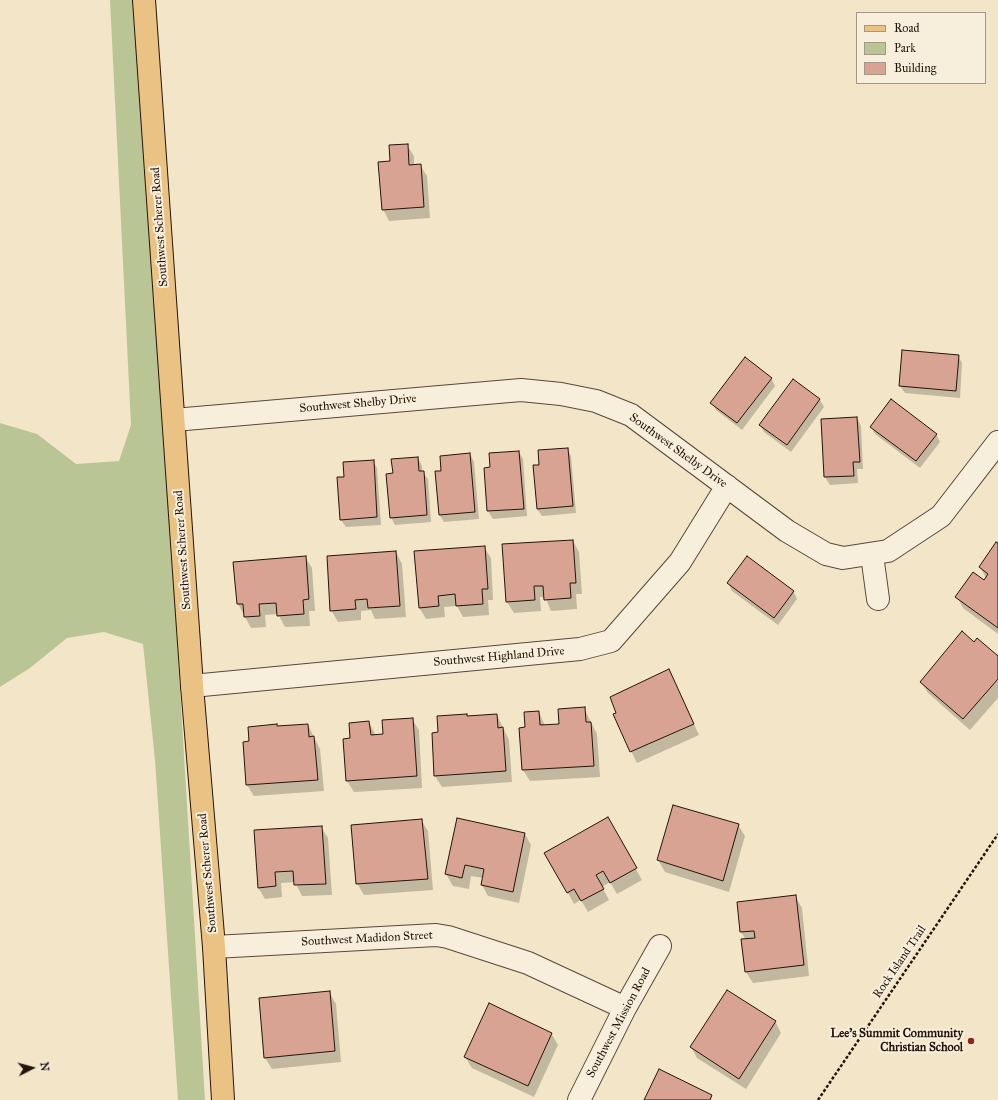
<!DOCTYPE html>
<html>
<head>
<meta charset="utf-8">
<style>
	body { margin:0 }
	#map { position:relative; width:998px; height:1100px; overflow:hidden; background:#f3e6c8; font-family:"IM FELL Great Primer",serif }
	canvas { display:block }
	.legend { position:absolute; left:856px; top:12px; width:130px; height:72px; box-sizing:border-box; background:#f7efdb; border:1px solid #a39788; margin:0; padding:5px 7px; list-style:none; font-size:12px; color:#24130b }
	.legend li { display:flex; align-items:center; gap:8px; height:20px }
	.legend b { width:20px; border:1px solid #a39788 }
	.north { position:absolute; left:12px; top:1048px; width:40px; height:40px; -webkit-text-stroke:3px #f7efdb; paint-order:stroke; rotate:84deg; font-size:11px; font-weight:700; line-height:16px; text-align:center; color:#24130b }
	.north::after { content:''; display:block; margin:auto; width:14px; height:18px; background:#24130b; clip-path:polygon(50% 0,100% 100%,50% 72%,0 100%) }
</style>
</head>
<body>
<div id="map">
<canvas width="998" height="1100"></canvas>
<ul class="legend">
<li><b style="height:5px;background:#eac384"></b>Road</li>
<li><b style="height:11px;background:#bac596"></b>Park</li>
<li><b style="height:11px;background:#d9a394"></b>Building</li>
</ul>
<div class="north">N</div>
</div>
<script>
const ctx = document.querySelector('canvas').getContext('2d');
ctx.lineJoin = 'round';
function paint(path, color) { ctx.fillStyle = color; ctx.fill(path, 'evenodd'); }
const poly = rows => new Path2D(rows.map(r => 'M' + r).join(''));
function stroke(path, color, width, dash) { ctx.strokeStyle = color; ctx.lineWidth = width; ctx.lineCap = dash ? 'butt' : 'round'; ctx.setLineDash(dash || []); ctx.stroke(path); }
function drawText(font, color, halo, rows, align = 'center') {
  ctx.font = font + ' "IM FELL Great Primer",serif'; ctx.lineWidth = 4; ctx.setLineDash([]); ctx.textBaseline = 'middle'; ctx.strokeStyle = halo; ctx.fillStyle = color; for (const [text, x, y, turn = 0] of rows) {
    ctx.save(); ctx.translate(x, y); ctx.rotate((+turn || 0) * Math.PI / 180); ctx.textAlign = isNaN(turn) ? turn : align; if (halo) ctx.strokeText(text, 0, 0); ctx.fillText(text, 0, 0); ctx.restore();
  }
}
const green = poly([
	[110,0,138,0,205,1100,178,1100,155,760,143,644,104,632,67,638,30,668,0,687,0,423,37,434,76,464,119,461,131,425]
]);
const shadow = poly([
	[407,145,414,156,414,165,420,165,427,176,430,218,389,221,383,209,391,162],
	[958,356,962,363,960,398,905,393,900,386],
	[771,378,775,386,742,430,716,410,712,403],
	[793,380,820,400,824,407,791,452,764,432,760,425],
	[857,418,861,426,863,469,857,469,858,483,830,485,825,477,822,420],
	[871,427,936,434,940,442,920,468,875,434],
	[567,449,571,456,576,513,542,516,537,509],
	[519,452,523,459,527,516,493,519,488,511,485,469,491,468],
	[470,454,474,462,479,519,444,522,439,514],
	[418,458,422,466,422,472,428,479,431,522,395,525,391,517,394,474],
	[373,461,377,468,381,525,346,527,341,520,345,478],
	[573,541,579,552,582,594,576,594,577,609,551,611,545,597,540,597,541,611,514,613,507,602],
	[998,544,998,634,963,608,957,597,984,581,986,578,980,567],
	[484,547,491,558,493,600,488,600,489,615,463,617,457,606,444,607,445,617,426,619,419,607],
	[396,552,402,564,406,617,375,619,371,610,361,611,361,620,338,622,331,610],
	[305,557,312,568,315,611,309,611,310,626,285,627,278,614,265,615,266,627,251,628,238,604],
	[728,583,793,591,797,599,778,625,732,591],
	[974,643,998,657,998,698,970,730,928,693,921,682],
	[669,670,699,735,637,763,631,751],
	[584,708,597,734,600,777,530,781,523,770,520,728,526,728,539,712,545,726,560,725],
	[497,715,509,740,512,782,442,787,435,776,439,733,467,717],
	[412,719,419,730,422,788,354,792,347,781,344,740,351,739,369,722,376,736,384,735],
	[308,725,320,749,324,791,254,796,247,785,244,742,250,742,277,727],
	[608,819,642,880,617,894,610,882,602,887,609,900,588,912,581,900,574,904,546,853],
	[421,820,428,831,433,890,364,895,357,883],
	[738,825,745,836,729,892,665,872,658,860],
	[321,827,328,838,332,895,302,896,295,882,281,883,282,897,265,899,258,887],
	[525,834,531,845,519,903,488,896,482,885,483,878,471,876,469,889,453,886,446,874],
	[795,896,802,908,809,976,753,983,746,972,746,940,741,932,738,903],
	[329,992,336,1004,341,1062,272,1069,265,1058],
	[775,1021,781,1033,746,1089,697,1058,691,1047],
	[551,1033,558,1045,534,1097,472,1068,465,1057]
]);
const building = poly([
	[408,144,409,165,421,164,424,207,382,210,378,162,390,161,389,145,408,144],
	[902,350,959,355,956,391,899,386,902,350],
	[745,357,772,378,737,423,710,403,745,357],
	[793,379,820,399,787,445,759,425,793,379],
	[891,399,937,434,916,461,870,427,891,399],
	[857,417,860,462,853,462,854,476,824,477,821,419,857,417],
	[568,448,573,506,537,509,533,465,539,465,538,450,568,448],
	[519,451,524,509,487,511,484,468,490,467,489,453,519,451],
	[470,453,475,512,439,515,435,471,441,471,440,456,470,453],
	[418,457,419,471,424,471,427,515,390,518,386,474,393,473,391,459,418,457],
	[374,460,377,517,340,520,337,477,344,477,343,462,374,460],
	[573,540,576,583,570,583,571,598,544,600,543,586,534,586,535,600,506,602,502,544,573,540],
	[996,542,998,543,998,628,955,597,973,572,984,580,988,574,979,567,996,542],
	[485,546,488,589,482,589,483,604,456,606,455,594,438,596,439,606,419,608,414,551,485,546],
	[396,551,400,606,368,608,367,599,355,600,356,609,330,611,327,556,396,551],
	[306,556,309,599,303,600,304,614,277,616,276,603,259,604,260,616,244,617,243,604,237,604,233,562,306,556],
	[747,556,794,591,774,618,727,583,747,556],
	[962,631,974,642,977,638,998,656,998,679,963,719,920,682,962,631],
	[669,669,694,724,630,752,613,714,616,713,610,697,669,669],
	[585,707,586,722,591,722,594,766,522,770,519,728,525,727,524,712,539,711,540,725,559,724,558,709,585,707],
	[467,714,467,716,497,714,498,728,503,727,506,771,434,776,432,733,438,732,437,716,467,714],
	[413,718,417,776,346,781,343,739,350,738,349,723,369,721,371,735,383,734,382,720,413,718],
	[277,724,277,726,308,724,309,737,314,736,318,780,246,785,243,742,249,741,248,727,277,724],
	[673,805,739,824,723,881,657,860,673,805],
	[608,817,637,868,610,883,603,871,596,875,604,889,581,901,574,889,567,893,544,853,608,817],
	[457,818,525,833,513,892,481,885,484,869,465,865,462,878,445,874,457,818],
	[422,819,428,879,356,884,351,825,422,819],
	[322,826,326,884,294,885,293,871,275,872,276,886,258,888,254,830,322,826],
	[796,895,804,965,745,972,741,939,755,938,754,931,740,932,737,902,796,895],
	[727,990,776,1021,739,1079,690,1047,727,990],
	[330,991,335,1051,264,1058,259,998,330,991],
	[489,1003,552,1033,528,1086,464,1057,489,1003],
	[659,1069,712,1095,710,1100,644,1100,659,1069]
]);
const path = poly([
	[818,1100,998,834]
]);
const minor = poly([
	[174,420,521,390,561,394,596,401,631,415,787,531,826,554,843,558,888,551,941,516,998,442],
	[872,555,878,599],
	[192,686,580,649,611,641,680,562,727,486],
	[214,947,436,935,448,937,528,963,625,1008],
	[579,1100,625,1008,660,946]
]);
const major = poly([
	[144,0,192,686,214,947,223,1100]
]);
const markers = [
	[971,1041,4,"#8f2418"]
];
const streetNames = [
	["Southwest Scherer Road",160,227,-94],
	["Southwest Shelby Drive",358,404,-5],
	["Southwest Shelby Drive",678,451,36],
	["Southwest Scherer Road",183,550,-94],
	["Southwest Highland Drive",499,657,-5],
	["Southwest Scherer Road",208,873,-95],
	["Southwest Madidon Street",367,939,-3],
	["Rock Island Trail",900,962,-56],
	["Southwest Mission Road",619,1023,-62]
];
const poiNames = [
	["Lee's Summit Community",963,1034],
	["Christian School",963,1048]
];
paint(green, '#bac596');
paint(shadow, '#0003');
paint(building, '#d9a394');
stroke(building, '#24130b', 1);
stroke(minor, '#58483a', 24);
stroke(major, '#24130b', 24);
stroke(path, '#24130b', 2.5, [3, 2]);
stroke(minor, '#f7efdb', 22);
stroke(major, '#eac384', 22);
for (const [x, y, r, color] of markers) { const dot = new Path2D(); dot.arc(x, y, r, 0, 2 * Math.PI); ctx.fillStyle = color; ctx.fill(dot); stroke(dot, '#f7efdb', 1.5); }
drawText('12px', '#24130b', '#f7efdb', streetNames);
drawText('bold 12px', '#24130b', '#f7efdb', poiNames, 'right');
</script>
</body>
</html>
